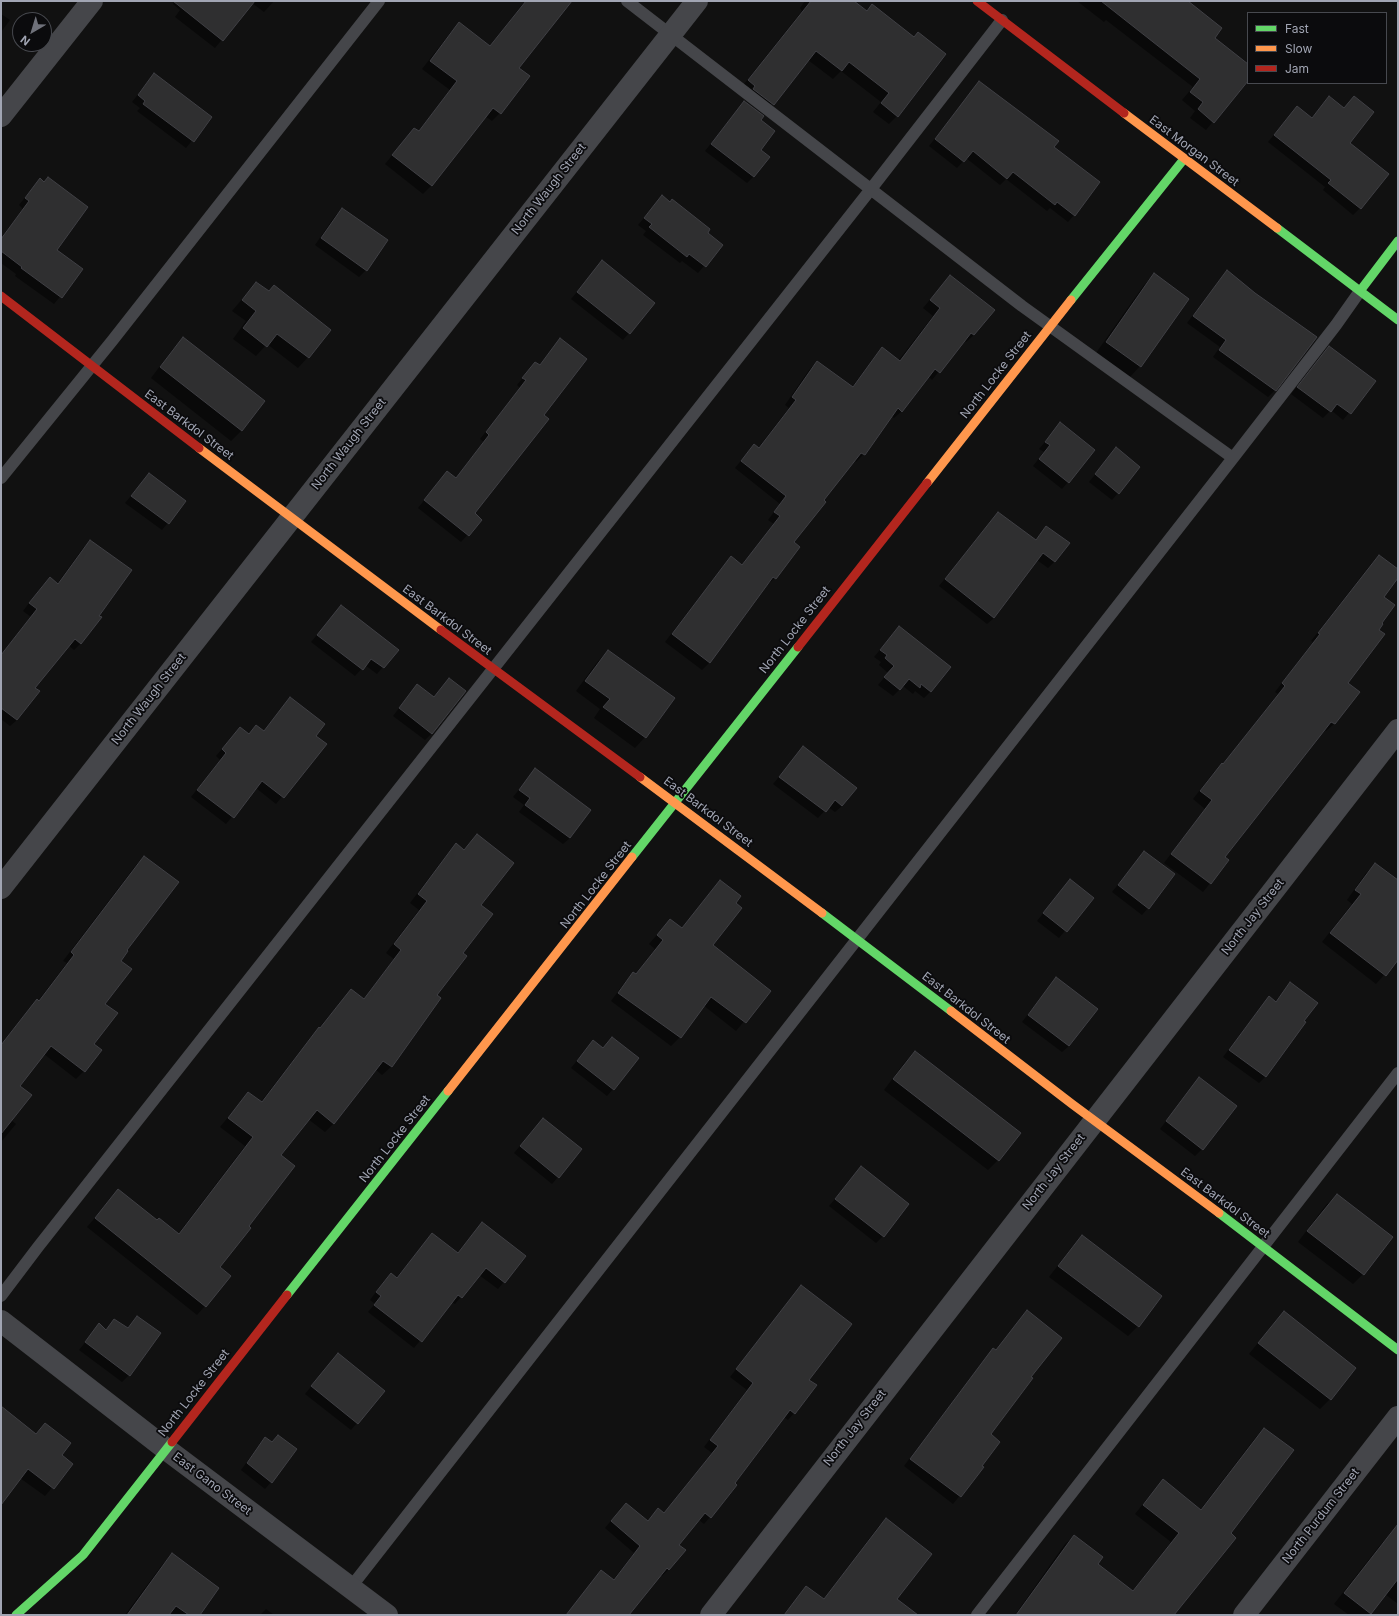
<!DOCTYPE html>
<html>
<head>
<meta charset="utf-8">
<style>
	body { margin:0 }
	#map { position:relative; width:1399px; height:1616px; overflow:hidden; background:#111; font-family:Inter,sans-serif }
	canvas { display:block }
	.frame { position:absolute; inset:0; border:2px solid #a1a5b3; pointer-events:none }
	.legend { position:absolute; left:1247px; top:12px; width:140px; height:72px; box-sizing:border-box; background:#0b0b0d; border:1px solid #47494f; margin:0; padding:5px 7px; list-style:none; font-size:12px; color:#a1a5b3 }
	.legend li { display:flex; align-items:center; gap:8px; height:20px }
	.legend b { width:20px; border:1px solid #47494f }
	.north { position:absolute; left:12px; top:12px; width:40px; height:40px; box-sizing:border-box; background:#0b0b0d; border:1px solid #47494f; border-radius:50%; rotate:218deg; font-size:11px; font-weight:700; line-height:16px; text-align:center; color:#a1a5b3 }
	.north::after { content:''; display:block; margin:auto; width:14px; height:18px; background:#6f717a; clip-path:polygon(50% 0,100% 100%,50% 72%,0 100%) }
</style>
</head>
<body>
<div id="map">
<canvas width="1399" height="1616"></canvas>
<div class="frame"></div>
<ul class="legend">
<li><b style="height:5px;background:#63d668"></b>Fast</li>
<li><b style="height:5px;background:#ff974d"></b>Slow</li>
<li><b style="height:5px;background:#b3261e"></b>Jam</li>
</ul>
<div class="north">N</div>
</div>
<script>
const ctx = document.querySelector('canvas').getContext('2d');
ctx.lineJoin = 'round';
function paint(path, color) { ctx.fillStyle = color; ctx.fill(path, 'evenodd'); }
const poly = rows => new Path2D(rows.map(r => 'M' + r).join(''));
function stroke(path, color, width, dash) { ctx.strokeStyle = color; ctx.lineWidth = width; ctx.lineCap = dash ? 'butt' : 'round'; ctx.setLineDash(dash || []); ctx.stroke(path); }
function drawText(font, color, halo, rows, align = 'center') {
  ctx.font = font + ' Inter,sans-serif'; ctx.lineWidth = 3.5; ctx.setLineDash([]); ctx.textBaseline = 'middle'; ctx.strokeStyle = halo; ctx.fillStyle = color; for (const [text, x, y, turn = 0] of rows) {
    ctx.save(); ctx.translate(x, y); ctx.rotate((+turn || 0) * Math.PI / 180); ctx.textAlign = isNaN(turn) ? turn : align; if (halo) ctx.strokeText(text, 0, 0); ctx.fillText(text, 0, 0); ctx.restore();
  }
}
const shadow = poly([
	[175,1,274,1,264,12,252,3,215,48,175,17,180,10,173,4],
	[525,1,570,1,517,68,500,113,492,121,485,116,431,186,423,194,385,164,414,129,418,132,450,90,422,69,451,32,459,24,489,47],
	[805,1,853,1,866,12,872,6,897,116,889,124,873,112,881,102,841,71,833,79,808,60,764,112,740,89,802,11,800,8],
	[1077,1,1186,1,1213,38,1248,66,1248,79,1206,130,1190,118,1195,111,1182,100,1193,87,1106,20,1104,22],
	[1,14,10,20,1,32],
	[154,74,211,117,186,148,137,111,140,108,132,102],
	[979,83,1053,148,1074,215,1068,222,1050,208,1047,211,1006,179,1000,185,966,158,957,168,929,146],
	[1329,97,1344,109,1354,98,1349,143,1360,208,1353,215,1323,190,1325,187,1268,142,1297,107,1311,118],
	[744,102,760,120,754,176,747,183,705,151],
	[40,179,55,250,82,270,54,304,15,276,16,274,1,263,1,238,23,209,19,205],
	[662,197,722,245,698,273,682,261,680,263,643,235,646,231,638,225],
	[342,209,366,270,359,277,315,245,335,216],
	[602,262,654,303,623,340,571,299],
	[1227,272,1275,390,1268,397,1213,357,1220,347,1187,323,1221,278],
	[1154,275,1140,366,1130,377,1096,353,1144,285],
	[950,276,974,335,966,342,964,340,932,380,928,376,902,411,894,418,891,416,864,454,856,462,854,460,822,500,793,543,775,578,767,585,709,663,702,670,665,642,724,565,731,558,741,566,774,524,768,520,780,504,735,468,754,445,758,448,789,408,785,405,809,370,817,362,852,387,875,356,882,349,898,361,933,316,923,308],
	[256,283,308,357,298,368,267,344,256,356,233,339,246,321,232,311],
	[183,339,264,402,241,431,231,441,151,378,173,349],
	[561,340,543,415,473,513,481,520,461,542,418,508,447,472,455,479,484,442,480,439,520,388,517,385,535,363,539,366],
	[1329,347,1375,381,1343,420,1331,410,1323,418,1291,394],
	[1060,424,1068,482,1062,489,1033,466,1044,452,1039,449],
	[1116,449,1118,493,1112,500,1089,482],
	[149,475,185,502,162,530,125,503],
	[998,513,1035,540,1046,527,1055,561,1048,568,1037,560,994,618,987,624,939,586],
	[90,542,98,616,81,643,74,650,68,645,34,688,17,720,10,726,1,719,1,655,31,617,23,611,43,585,50,578,57,584,83,548],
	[1379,556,1398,571,1398,576,1382,597,1380,623,1347,683,1334,724,1326,731,1324,729,1224,857,1228,861,1203,892,1164,863,1205,809,1193,799,1214,772,1222,765,1278,694,1275,692,1313,642,1311,641,1371,564],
	[341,606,397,650,377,674,365,665,355,676,311,642],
	[899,627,931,691,924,698,915,691,913,694,903,686,893,696,878,685,888,673,879,665,881,662,874,657],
	[608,651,673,698,645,737,635,748,594,718,600,709,576,691,598,661],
	[449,679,431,734,425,740,393,716,417,685,433,698],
	[290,698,315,737,325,744,276,804,256,788,226,824,191,797,220,760,216,756,240,728,248,735,256,726,263,732],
	[803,748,842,806,835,812,828,807,818,818,773,784],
	[535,770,570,838,563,844,519,812,524,805,513,797],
	[477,835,479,905,462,953,435,995,440,999,391,1067,382,1075,375,1069,334,1123,325,1132,308,1119,280,1156,247,1226,219,1267,205,1306,197,1315,87,1227,118,1191,157,1222,178,1234,245,1146,220,1127,248,1093,260,1103,311,1037,351,990,363,1000,394,959,386,953,419,910,410,903,448,853,456,845,463,850],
	[1144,852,1148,908,1142,915,1112,892],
	[144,857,125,950,119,961,104,1004,84,1071,76,1079,44,1054,19,1086,11,1120,16,1124,1,1142,1,1044,29,1009,38,1001,67,963,63,961,136,865],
	[1375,865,1398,882,1398,959,1376,984,1322,942,1352,904,1347,900,1366,873],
	[1070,880,1092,898,1059,938,1037,921],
	[720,881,735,903,711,945,769,991,736,1031,703,1005,680,1037,671,1046,611,1001,625,982,633,973,635,975,655,949,649,944,662,929,670,920,681,929,712,890],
	[1056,978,1069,1046,1062,1052,1022,1022],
	[1290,983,1265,1077,1259,1083,1223,1057,1263,1004,1275,1002],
	[587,1048,613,1089,607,1096,571,1068],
	[915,1052,998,1160,988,1170,884,1090,905,1062],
	[1199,1078,1202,1149,1195,1156,1160,1129],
	[543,1119,558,1177,552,1184,514,1153],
	[861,1168,883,1236,876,1243,829,1206],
	[1337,1195,1391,1238,1363,1274,1353,1284,1298,1242,1326,1205],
	[482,1223,525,1256,498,1289,479,1275,455,1304,452,1302,414,1348,368,1312,375,1304,370,1300,384,1281,391,1274,396,1278,433,1234,457,1253],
	[1082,1237,1138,1326,1128,1336,1049,1277,1072,1247],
	[801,1286,808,1380,794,1413,788,1420,784,1417,710,1517,704,1524,699,1520,678,1545,669,1569,662,1576,660,1575,628,1615,565,1615,613,1580,634,1553,605,1528,619,1511,626,1504,647,1522,663,1514,712,1453,704,1447,747,1390,730,1377],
	[1027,1312,1030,1377,989,1435,981,1466,982,1468,953,1504,904,1466,987,1356,993,1349,995,1351],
	[1284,1312,1354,1368,1330,1399,1320,1409,1249,1354,1274,1323],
	[137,1317,160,1334,129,1375,122,1382,79,1350,99,1325,105,1330,115,1320,127,1329],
	[338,1354,384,1391,351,1430,305,1394],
	[1,1407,35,1434,45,1424,61,1455,72,1464,45,1496,20,1478,1,1503],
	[1264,1429,1167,1615,1015,1615,1065,1544,1074,1536,1096,1565,1132,1592,1171,1542,1135,1514,1155,1489,1163,1480,1200,1510,1256,1437],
	[278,1436,271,1482,265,1489,241,1470,259,1445,265,1438,271,1443],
	[886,1519,896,1600,916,1615,783,1615,806,1587,823,1600,878,1527],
	[1398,1531,1398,1604,1385,1594,1369,1615,1349,1615,1334,1604,1381,1544,1391,1534],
	[172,1555,198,1615,125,1615,162,1565],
	[266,1609,274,1615,260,1615]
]);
const building = poly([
	[173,1,255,1,223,41,173,1],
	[526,1,572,1,519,68,530,76,501,114,493,108,432,186,392,155,414,128,419,131,457,81,430,61,459,22,490,46,526,1],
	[811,1,854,1,867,11,872,4,914,37,918,32,946,54,898,117,881,103,889,93,849,62,842,71,816,51,774,105,753,89,755,86,748,80,811,1],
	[1101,1,1188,1,1222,28,1215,38,1248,64,1248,81,1214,123,1198,109,1203,102,1190,92,1200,79,1101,1],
	[154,73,212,117,194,142,143,104,145,101,138,95,154,73],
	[979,81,1059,141,1054,147,1100,182,1075,216,1057,202,1055,205,1013,172,1007,179,973,151,964,162,935,139,979,81],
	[1329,96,1344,108,1354,96,1374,112,1350,143,1389,174,1361,209,1328,183,1331,180,1274,135,1297,106,1312,118,1329,96],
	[744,101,764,116,761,120,775,131,761,150,770,157,754,177,711,144,744,101],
	[48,177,88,207,57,250,83,269,62,298,21,268,22,267,1,251,1,239,29,201,25,198,40,178,44,182,48,177],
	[662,195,670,202,672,199,710,229,708,233,723,245,706,267,689,254,687,257,649,227,652,224,644,218,662,195],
	[342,208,388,240,367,271,321,238,342,208],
	[602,260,655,303,630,334,577,292,602,260],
	[1227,270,1255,293,1317,337,1276,391,1219,350,1226,340,1193,316,1227,270],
	[1154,273,1189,299,1141,367,1106,342,1154,273],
	[950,275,995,310,974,335,971,333,940,373,935,369,902,412,898,408,865,455,861,453,824,500,826,502,794,542,800,547,776,579,773,577,710,663,672,634,731,556,742,565,780,516,774,512,786,496,741,461,754,444,759,448,796,400,792,397,817,361,853,387,882,347,900,361,940,308,930,300,950,275],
	[256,282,269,291,274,285,331,330,309,358,277,334,267,347,243,328,256,311,242,300,256,282],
	[183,337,265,401,242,431,160,367,183,337],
	[560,338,587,359,544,415,549,419,475,513,482,520,469,536,424,500,447,471,456,478,489,435,486,432,526,380,522,378,535,362,540,365,560,338],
	[1329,346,1376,381,1351,414,1337,404,1331,412,1297,387,1329,346],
	[1060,422,1095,450,1069,483,1039,459,1050,445,1045,442,1060,422],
	[1116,447,1140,467,1119,494,1095,474,1116,447],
	[149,473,186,501,169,524,131,496,149,473],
	[998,512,1036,540,1046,526,1070,543,1055,562,1043,553,994,618,945,579,998,512],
	[90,540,132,570,99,616,102,617,81,644,75,639,35,688,40,691,17,720,1,708,1,655,37,609,29,603,50,577,58,584,90,540],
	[1379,555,1398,569,1398,578,1384,597,1395,605,1382,623,1383,624,1379,630,1385,634,1348,683,1360,692,1335,724,1331,722,1225,857,1229,860,1211,884,1171,854,1212,800,1200,791,1222,763,1223,764,1285,686,1282,683,1320,634,1318,633,1379,555],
	[341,605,399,650,384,668,371,659,363,670,317,635,341,605],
	[899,626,951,667,931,692,921,684,920,688,909,679,900,690,884,677,894,666,885,658,887,655,880,650,899,626],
	[608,650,675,698,646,738,603,707,610,699,585,681,608,650],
	[449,678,466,691,432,734,399,708,417,684,434,697,449,678],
	[290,697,325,724,316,736,327,744,284,798,262,781,234,818,197,790,226,753,222,749,240,727,249,734,256,725,264,731,290,697],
	[803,746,857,788,842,806,835,800,826,812,779,777,803,746],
	[535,768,591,810,570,838,525,805,530,798,519,790,535,768],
	[477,834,514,863,481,905,493,914,463,953,467,956,437,995,441,998,392,1067,383,1061,334,1124,317,1110,281,1155,295,1166,249,1226,251,1228,220,1267,231,1276,206,1307,95,1218,118,1189,157,1220,159,1218,179,1234,253,1137,228,1118,248,1092,262,1102,319,1027,320,1028,351,989,364,999,401,950,394,944,427,901,418,894,456,843,464,850,477,834],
	[1144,851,1175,874,1149,909,1118,885,1144,851],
	[144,856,179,882,127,950,128,951,121,961,132,969,105,1004,118,1013,94,1044,102,1050,85,1072,51,1046,20,1086,32,1095,1,1134,1,1045,37,999,39,1001,74,955,71,952,144,856],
	[1375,863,1398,880,1398,960,1386,976,1330,933,1361,894,1355,890,1375,863],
	[1070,879,1094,898,1067,932,1043,913,1070,879],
	[720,880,741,896,736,903,742,908,713,945,771,991,746,1023,711,997,681,1038,618,993,633,972,636,974,663,940,657,935,670,919,682,928,720,880],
	[1056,977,1098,1009,1069,1046,1028,1015,1056,977],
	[1290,982,1318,1003,1304,1021,1306,1022,1266,1077,1229,1050,1269,996,1276,1002,1290,982],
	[612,1037,639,1058,614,1090,577,1061,593,1040,603,1048,612,1037],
	[915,1051,1021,1133,999,1161,893,1079,915,1051],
	[1199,1077,1237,1106,1203,1150,1166,1121,1199,1077],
	[543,1118,582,1149,559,1178,520,1146,543,1118],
	[861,1166,909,1204,884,1237,835,1199,861,1166],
	[1337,1194,1393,1237,1364,1275,1307,1231,1337,1194],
	[482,1222,526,1256,505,1283,486,1268,462,1298,458,1295,422,1342,374,1305,381,1296,376,1292,391,1273,397,1278,432,1233,458,1253,482,1222],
	[1082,1235,1162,1296,1139,1327,1058,1266,1082,1235],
	[801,1285,852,1324,809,1380,817,1385,795,1414,790,1410,735,1483,737,1485,711,1518,705,1513,679,1545,686,1550,669,1570,667,1568,629,1615,566,1615,601,1570,614,1580,640,1546,611,1521,626,1503,648,1521,658,1508,664,1513,718,1446,710,1440,753,1383,736,1369,801,1285],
	[1027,1310,1062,1338,1031,1377,1033,1378,991,1434,1000,1442,982,1466,984,1467,961,1497,910,1459,993,1348,996,1350,1027,1310],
	[1284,1311,1356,1368,1331,1400,1258,1343,1284,1311],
	[137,1316,161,1333,130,1376,85,1342,99,1323,106,1330,114,1319,128,1328,137,1316],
	[338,1353,385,1391,358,1424,311,1386,338,1353],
	[1,1406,36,1434,45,1423,71,1443,62,1455,73,1464,54,1489,28,1469,1,1505,1,1406],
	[1264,1428,1294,1450,1231,1533,1236,1538,1174,1615,1016,1615,1074,1535,1103,1557,1098,1564,1133,1591,1179,1533,1143,1505,1163,1479,1201,1510,1264,1428],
	[278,1435,297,1449,272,1483,247,1463,265,1437,272,1442,278,1435],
	[886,1518,932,1554,897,1599,918,1615,784,1615,806,1586,824,1599,886,1518],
	[1398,1524,1398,1579,1371,1614,1344,1593,1398,1524],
	[172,1553,219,1588,200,1615,189,1615,176,1606,169,1615,127,1615,172,1553]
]);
const lane = poly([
	[627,1,1022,306,1233,458],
	[1,478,112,341,379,1],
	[1,1296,38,1247,871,189,1002,20],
	[351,1587,1233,458,1336,325,1360,291],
	[977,1615,1398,1073]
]);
const street = poly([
	[1,116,92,1],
	[1,888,697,1],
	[1,1321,166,1449,387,1615],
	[711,1615,1398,730],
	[1244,1615,1398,1417]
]);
const fast = poly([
	[1277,228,1398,320],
	[1360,291,1398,241],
	[1071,300,1184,159],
	[632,857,798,647],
	[822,913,951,1011],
	[1219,1213,1398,1350],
	[287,1295,448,1091],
	[16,1615,83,1555,172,1442]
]);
const slow = poly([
	[1124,113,1277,228],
	[199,448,441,630],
	[927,483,1071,300],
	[640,777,822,913],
	[951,1011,1072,1104,1219,1213],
	[448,1091,632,857]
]);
const jam = poly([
	[977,1,1124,113],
	[1,296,199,448],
	[441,630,640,777],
	[798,647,927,483],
	[172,1442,287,1295]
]);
const streetNames = [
	["East Morgan Street",1194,151,37],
	["North Waugh Street",549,189,-52],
	["North Locke Street",996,375,-52],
	["East Barkdol Street",189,425,37],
	["North Waugh Street",349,444,-52],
	["East Barkdol Street",447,620,37],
	["North Locke Street",795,630,-52],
	["North Waugh Street",149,699,-52],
	["East Barkdol Street",708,812,37],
	["North Locke Street",596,885,-52],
	["North Jay Street",1253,917,-52],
	["East Barkdol Street",966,1008,38],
	["North Locke Street",395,1139,-52],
	["North Jay Street",1054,1172,-52],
	["East Barkdol Street",1225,1203,37],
	["North Locke Street",194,1393,-52],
	["North Jay Street",855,1428,-52],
	["East Gano Street",212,1484,37],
	["North Purdum Street",1321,1516,-52]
];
paint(shadow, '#0007');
paint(building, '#2f2f30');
stroke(building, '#404045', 1);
stroke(lane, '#45464a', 12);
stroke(street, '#45464a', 22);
stroke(fast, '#63d668', 9);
stroke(slow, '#ff974d', 9);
stroke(jam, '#b3261e', 9);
drawText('12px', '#a1a5b3', '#0b0b0d', streetNames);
</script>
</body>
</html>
